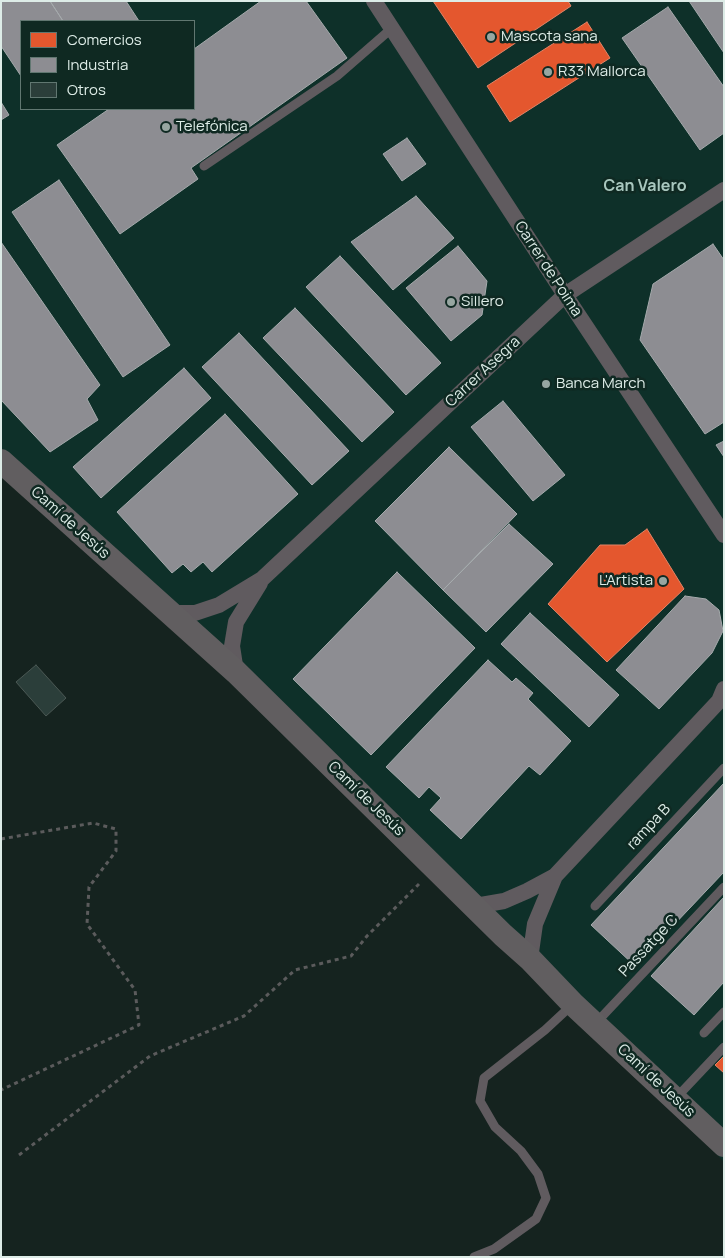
<!DOCTYPE html>
<html>
<head>
<meta charset="utf-8">
<style>
	body { margin:0 }
	#map { position:relative; width:725px; height:1258px; overflow:hidden; background:#15231f; font-family:Manrope,sans-serif }
	canvas { display:block }
	.frame { position:absolute; inset:0; border:2px solid #ddece7; pointer-events:none }
	.legend { position:absolute; left:20px; top:20px; width:175px; height:90px; box-sizing:border-box; background:#0f2922; border:1px solid #617771; margin:0; padding:6px 9px; list-style:none; font-size:15px; color:#ddece7 }
	.legend li { display:flex; align-items:center; gap:10px; height:25px }
	.legend b { width:25px; border:1px solid #617771 }
</style>
</head>
<body>
<div id="map">
<canvas width="725" height="1258"></canvas>
<div class="frame"></div>
<ul class="legend">
<li><b style="height:14px;background:#e4572e"></b>Comercios</li>
<li><b style="height:14px;background:#8d8d92"></b>Industria</li>
<li><b style="height:14px;background:#2b3e3a"></b>Otros</li>
</ul>
</div>
<script>
const ctx = document.querySelector('canvas').getContext('2d');
ctx.lineJoin = 'round';
function paint(path, color) { ctx.fillStyle = color; ctx.fill(path, 'evenodd'); }
const poly = rows => new Path2D(rows.map(r => 'M' + r).join(''));
function stroke(path, color, width, dash) { ctx.strokeStyle = color; ctx.lineWidth = width; ctx.lineCap = dash ? 'butt' : 'round'; ctx.setLineDash(dash || []); ctx.stroke(path); }
function drawText(font, color, halo, rows, align = 'center') {
  ctx.font = font + ' Manrope,sans-serif'; ctx.lineWidth = 5; ctx.setLineDash([]); ctx.textBaseline = 'middle'; ctx.strokeStyle = halo; ctx.fillStyle = color; for (const [text, x, y, turn = 0] of rows) {
    ctx.save(); ctx.translate(x, y); ctx.rotate((+turn || 0) * Math.PI / 180); ctx.textAlign = isNaN(turn) ? turn : align; if (halo) ctx.strokeText(text, 0, 0); ctx.fillText(text, 0, 0); ctx.restore();
  }
}
const built = poly([
	[1,1,724,1,724,1162,530,959,1,449],
	[21,21,194,21,194,109,21,109]
]);
const shops = poly([
	[433,1,568,1,571,6,478,68,433,1],
	[587,22,610,58,510,122,487,86,587,22],
	[647,529,684,589,607,662,548,604,600,545,625,545,647,529],
	[724,1056,724,1073,715,1065,724,1056]
]);
const industry = poly([
	[1,1,50,1,63,21,21,21,21,76,1,46,1,1],
	[50,1,126,1,139,21,63,21,50,1],
	[261,1,306,1,347,58,191,168,198,179,120,234,57,145,109,109,194,109,194,49,261,1],
	[689,1,724,1,724,53,689,1],
	[668,7,724,87,724,133,700,150,622,38,668,7],
	[1,102,9,115,1,120,1,102],
	[407,138,426,164,402,181,383,154,407,138],
	[59,180,170,345,123,377,12,212,59,180],
	[416,196,454,238,393,290,351,242,416,196],
	[1,242,100,385,87,399,98,420,50,452,1,400,1,242],
	[713,244,724,260,724,422,705,434,640,340,653,284,713,244],
	[458,246,487,281,482,315,451,341,406,288,458,246],
	[340,256,441,363,406,395,306,287,340,256],
	[295,308,394,412,362,442,263,338,295,308],
	[239,333,349,451,312,485,202,367,239,333],
	[184,368,211,398,101,498,73,467,184,368],
	[503,401,565,475,533,501,471,427,503,401],
	[225,414,298,494,212,572,203,562,191,572,183,564,172,573,117,512,225,414],
	[724,441,724,457,716,445,724,441],
	[449,447,517,514,443,590,375,521,449,447],
	[509,524,553,564,486,632,443,590,509,524],
	[397,572,475,648,371,755,293,679,397,572],
	[685,596,706,599,719,610,723,631,712,653,659,709,616,670,685,596],
	[530,613,619,695,589,727,501,644,530,613],
	[488,660,512,682,516,678,533,693,528,699,571,741,540,775,529,766,461,839,430,810,441,798,429,787,419,798,386,767,488,660],
	[724,783,724,872,635,966,591,925,724,783],
	[724,897,724,982,694,1015,651,976,724,897]
]);
const building = poly([
	[36,665,66,698,46,716,16,682,36,665]
]);
const path = poly([
	[1,839,93,823,116,829,116,851,89,887,87,924,135,990,139,1025,1,1090],
	[19,1155,150,1056,244,1016,295,970,351,956,367,936,419,884]
]);
const lane = poly([
	[204,166,337,76,391,29],
	[595,906,724,768],
	[595,1024,724,887],
	[704,1033,724,1012],
	[675,1099,724,1047],
	[474,1257,494,1249,536,1219,546,1198,538,1174,521,1151,495,1127,480,1101,484,1078,545,1030,573,1004]
]);
const street = poly([
	[374,1,565,295,724,535],
	[171,613,195,613,219,605,262,579,565,295,724,190],
	[236,672,232,646,236,622,260,583],
	[475,906,504,901,527,891,555,876,719,701,724,689],
	[530,959,535,924,555,876]
]);
const secondary = poly([
	[1,461,236,672,503,935,530,959,573,1004,724,1145]
]);
const markers = [
	[491,37,5,"#97a6a1"],
	[548,72,5,"#97a6a1"],
	[166,127,5,"#97a6a1"],
	[451,302,5,"#97a6a1"],
	[546,384,5,"#97a6a1"],
	[663,581,5,"#97a6a1"]
];
const poiNames = [
	["Mascota sana",501,37],
	["R33 Mallorca",558,72],
	["Telefónica",176,127],
	["Sillero",461,302],
	["Banca March",556,384],
	["L'Artista",653,581,"right"]
];
const streetNames = [
	["Carrer de Poima",548,269,57],
	["Carrer Asegra",483,372,-43],
	["Camí de Jesús",70,523,42],
	["Camí de Jesús",366,799,44],
	["rampa B",649,827,-47],
	["Passatge C",649,946,-47],
	["Camí de Jesús",656,1081,43]
];
const neighbourhoodNames = [
	["Can Valero",645,187]
];
paint(built, '#0e3029');
paint(shops, '#e4572e');
stroke(shops, '#e28466', 1);
paint(industry, '#8d8d92');
stroke(industry, '#a5aaac', 1);
paint(building, '#2b3e3a');
stroke(building, '#4b5854', 1);
stroke(path, '#5b5b5c', 3, [4, 4]);
stroke(lane, '#605b5f', 9);
stroke(street, '#605b5f', 16);
stroke(secondary, '#615e60', 24);
for (const [x, y, r, color] of markers) { const dot = new Path2D(); dot.arc(x, y, r, 0, 2 * Math.PI); ctx.fillStyle = color; ctx.fill(dot); stroke(dot, '#0f2922', 2); }
drawText('15px', '#ddece7', '#0f2922', poiNames, 'left');
drawText('15px', '#ddece7', '#0f2922', streetNames);
drawText('bold 16px', '#a9c7be', '#0f2922', neighbourhoodNames);
</script>
</body>
</html>
